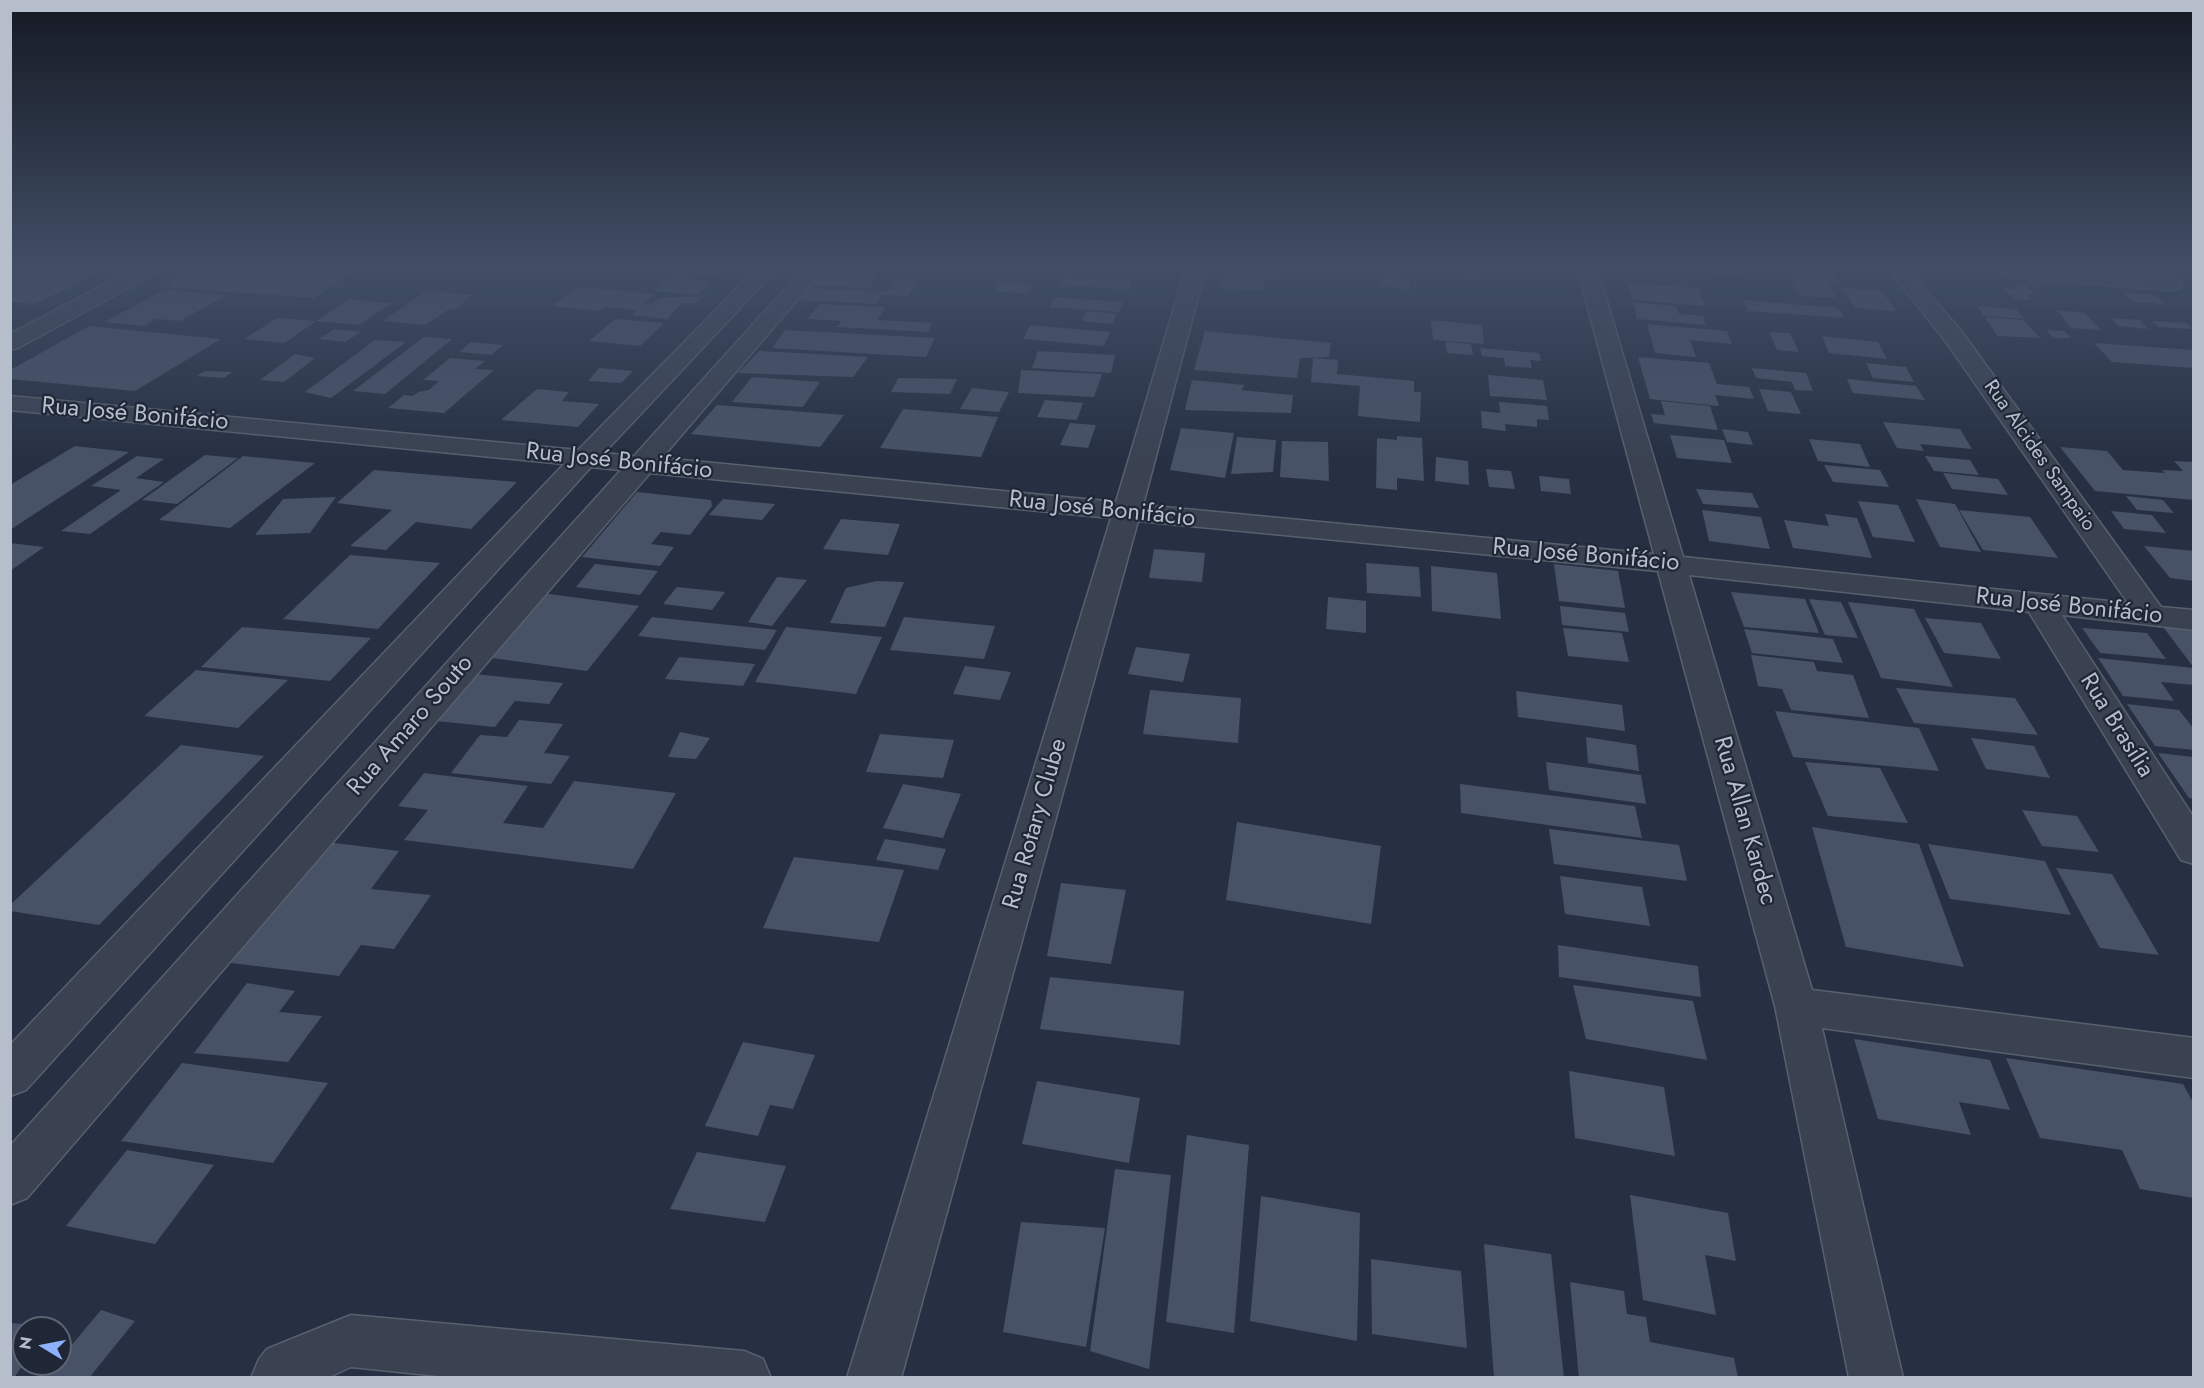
<!DOCTYPE html>
<html>
<head>
<meta charset="utf-8">
<style>
	body { margin:0 }
	#map { position:relative; width:2204px; height:1388px; overflow:hidden; background:#263042; font-family:Jost,sans-serif }
	canvas { display:block }
	.frame { position:absolute; inset:0; border:12px solid #b7becb; pointer-events:none }
	.north { position:absolute; left:12px; top:1316px; width:60px; height:60px; box-sizing:border-box; background:#1f2737; border:2px solid #5c6372; border-radius:50%; rotate:280deg; font-size:16px; font-weight:700; line-height:24px; text-align:center; color:#b7becb }
	.north::after { content:''; display:block; margin:auto; width:21px; height:27px; background:#8eb2f9; clip-path:polygon(50% 0,100% 100%,50% 72%,0 100%) }
</style>
</head>
<body>
<div id="map">
<canvas width="2204" height="1388"></canvas>
<div class="frame"></div>
<div class="north">N</div>
</div>
<script>
const ctx = document.querySelector('canvas').getContext('2d');
ctx.lineJoin = 'round';
function paint(path, color) { ctx.fillStyle = color; ctx.fill(path, 'evenodd'); }
const poly = rows => new Path2D(rows.map(r => 'M' + r).join(''));
function stroke(path, color, width, dash) { ctx.strokeStyle = color; ctx.lineWidth = width; ctx.lineCap = dash ? 'butt' : 'round'; ctx.setLineDash(dash || []); ctx.stroke(path); }
function drawText(font, color, halo, rows, align = 'center') {
  ctx.font = font + ' Jost,sans-serif'; ctx.lineWidth = 4.5; ctx.setLineDash([]); ctx.textBaseline = 'middle'; ctx.strokeStyle = halo; ctx.fillStyle = color; for (const [text, x, y, turn = 0] of rows) {
    ctx.save(); ctx.translate(x, y); ctx.rotate((+turn || 0) * Math.PI / 180); ctx.textAlign = isNaN(turn) ? turn : align; if (halo) ctx.strokeText(text, 0, 0); ctx.fillText(text, 0, 0); ctx.restore();
  }
}
const building = poly([
	[10,271,102,271,35,304,10,302],
	[191,271,354,271,314,298,163,287],
	[680,271,720,271,715,276,677,273],
	[819,271,878,273,870,288,809,285],
	[1226,271,1281,271,1278,280,1263,280,1264,290,1222,288],
	[1463,271,1481,271,1482,280,1462,279],
	[1713,271,1743,271,1747,277,1715,275],
	[1787,271,1832,271,1839,283,1826,282,1836,298,1802,296],
	[1381,276,1409,278,1409,289,1380,286],
	[671,277,713,281,698,295,655,291],
	[1063,277,1131,281,1129,289,1060,285],
	[894,280,911,280,915,286,909,296,881,295,877,304,800,300,808,288,887,292],
	[1001,281,1032,283,1027,294,995,291],
	[1627,283,1698,288,1705,306,1632,300],
	[2014,283,2025,284,2035,295,2027,294,2032,300,2013,299,2003,288,2018,289],
	[577,287,655,294,643,304,651,305,658,299,665,297,702,297,694,304,682,303,667,319,632,315,638,310,605,307,600,311,552,306],
	[1842,288,1882,291,1896,311,1855,308],
	[164,290,227,295,180,321,156,319,145,326,104,322],
	[428,290,472,295,457,308,448,310,425,325,382,321],
	[2124,293,2155,295,2165,304,2133,302],
	[1054,297,1123,302,1119,312,1049,307],
	[349,299,391,303,359,325,316,321,285,343,244,339,277,318,316,321],
	[1743,300,1838,308,1845,318,1748,311],
	[1633,302,1676,306,1679,314,1703,316,1706,325,1637,319],
	[819,304,885,307,878,320,932,323,928,332,837,327,841,321,808,319],
	[1977,306,2016,309,2025,319,1984,316],
	[2057,310,2085,313,2101,330,2071,328],
	[1087,311,1117,314,1112,324,1082,321],
	[1985,317,2023,320,2040,338,1997,336],
	[2111,318,2140,320,2148,329,2118,326],
	[615,319,664,323,640,346,589,341],
	[1431,320,1482,325,1484,344,1433,340],
	[2152,321,2186,323,2193,329,2158,327],
	[1647,324,1727,331,1732,344,1690,340,1696,357,1655,353],
	[1030,325,1110,332,1104,346,1023,339],
	[89,326,221,339,135,391,10,379,10,370],
	[335,329,361,332,345,342,319,339],
	[785,330,935,338,926,357,772,348],
	[2046,330,2064,331,2072,338,2054,338],
	[1205,331,1331,343,1329,357,1300,358,1297,378,1194,370],
	[1769,332,1790,333,1799,352,1777,350],
	[1822,336,1878,342,1887,359,1829,353],
	[424,337,452,339,385,394,353,391],
	[375,340,406,342,331,398,305,392],
	[471,342,503,345,491,355,459,352],
	[1445,342,1471,344,1473,355,1447,353],
	[2094,343,2194,350,2194,368,2112,362],
	[1480,348,1539,353,1541,361,1530,360,1532,368,1505,366,1504,358,1482,356],
	[759,351,868,357,853,377,738,373],
	[1038,351,1115,355,1111,373,1032,368],
	[295,354,315,358,284,382,260,380],
	[1638,357,1709,363,1717,384,1749,387,1754,399,1715,395,1719,406,1650,399],
	[450,358,485,361,475,369,494,370,444,413,388,408,404,395,413,396,418,392,429,390,439,381,423,380],
	[1313,358,1338,360,1337,374,1414,381,1414,392,1421,392,1420,422,1358,416,1360,386,1311,382],
	[1866,363,1906,367,1914,382,1873,378],
	[599,368,633,371,621,383,588,381],
	[1752,368,1806,373,1813,391,1795,390,1792,382,1756,378],
	[1021,370,1102,374,1094,397,1018,393],
	[205,371,232,372,224,378,197,376],
	[1488,375,1543,380,1547,400,1490,396],
	[752,377,820,382,803,407,732,402],
	[898,378,957,379,950,394,891,392],
	[1847,379,1916,386,1925,400,1853,393],
	[1192,380,1245,385,1241,390,1293,395,1291,413,1185,410],
	[972,388,1009,392,999,412,960,409],
	[537,389,569,392,562,401,599,404,578,427,501,420],
	[1759,389,1791,392,1801,414,1768,411],
	[1045,400,1083,403,1077,420,1037,417],
	[1661,401,1710,406,1718,430,1654,423,1651,414,1665,415],
	[1499,402,1547,406,1549,420,1537,419,1537,427,1505,424,1506,431,1482,428,1481,411,1500,413],
	[717,405,844,415,820,447,691,434],
	[903,409,998,417,981,457,880,448],
	[1883,422,1960,429,1972,449,1920,444,1924,451,1897,448],
	[1070,423,1096,425,1088,448,1060,445],
	[1181,428,1234,433,1225,478,1170,470],
	[1722,429,1748,432,1753,445,1727,442],
	[1670,435,1724,440,1732,463,1677,458],
	[1397,436,1422,438,1424,481,1397,478,1397,490,1376,488,1377,438,1397,440],
	[1237,437,1276,440,1273,472,1231,474],
	[1809,439,1860,444,1870,467,1818,461],
	[1282,441,1328,442,1329,481,1280,477],
	[75,446,129,452,10,530,10,485],
	[2060,447,2107,451,2123,470,2165,473,2162,470,2183,471,2174,461,2194,462,2194,500,2095,491],
	[205,455,238,458,177,504,142,500],
	[137,456,164,459,136,478,164,482,90,534,61,531,121,490,91,486],
	[243,456,315,463,230,528,159,520],
	[1925,456,1970,460,1979,475,1934,471],
	[1436,457,1468,461,1469,485,1435,481],
	[1824,465,1880,470,1889,487,1833,482],
	[1486,469,1511,471,1515,489,1489,487],
	[374,470,517,482,471,529,416,522,386,550,350,546,392,510,337,503],
	[1943,473,1998,479,2008,495,1952,489],
	[1539,476,1569,479,1571,494,1541,491],
	[1696,489,1752,493,1759,508,1703,504],
	[637,492,711,500,712,506,690,535,661,532,651,544,674,547,660,566,582,557],
	[2126,496,2163,500,2174,513,2137,510],
	[336,497,310,533,255,535,283,499],
	[723,499,775,504,762,520,709,515],
	[1916,499,1955,504,1981,552,1940,547],
	[1858,501,1898,505,1915,542,1873,537],
	[1702,510,1761,517,1770,549,1709,541],
	[1959,510,2030,517,2058,558,1983,550],
	[2111,511,2152,515,2166,533,2124,529],
	[1825,514,1857,518,1872,558,1793,548,1784,520,1829,526],
	[841,519,900,524,888,555,823,549],
	[10,543,44,547,10,571],
	[2144,546,2194,551,2194,581,2170,578],
	[1154,549,1205,553,1202,582,1149,578],
	[350,555,440,563,378,629,283,619],
	[1366,563,1419,567,1421,597,1367,593],
	[595,564,658,571,640,595,576,587],
	[1554,564,1618,571,1625,608,1559,601],
	[1431,566,1497,573,1501,619,1432,611],
	[777,577,807,580,772,626,748,622],
	[877,581,904,582,885,627,830,623,846,588],
	[677,587,725,592,712,610,663,604],
	[1731,592,1805,599,1819,633,1744,627],
	[542,593,639,606,587,671,485,657],
	[1328,597,1366,601,1366,633,1326,629],
	[1809,599,1841,602,1858,638,1825,635],
	[1848,602,1914,609,1953,687,1881,678],
	[1560,606,1625,613,1629,632,1562,625],
	[652,617,777,630,765,650,638,636],
	[904,617,995,626,984,659,890,650],
	[1925,618,1981,623,2001,659,1944,653],
	[2161,624,2194,627,2194,668],
	[242,627,371,638,330,681,201,667],
	[786,627,882,637,856,694,755,682],
	[1563,628,1622,633,1629,662,1568,656],
	[2082,628,2147,633,2166,659,2100,653],
	[1744,629,1833,639,1843,663,1752,653],
	[1136,647,1190,654,1183,682,1128,674],
	[1751,655,1814,662,1817,671,1853,675,1869,718,1791,710,1782,689,1758,686],
	[679,657,755,664,743,686,665,679],
	[2098,658,2194,668,2194,685,2161,682,2174,701,2123,696],
	[965,666,1011,672,1000,700,953,694],
	[196,670,288,680,238,728,144,716],
	[474,674,563,683,549,704,515,701,495,727,436,721],
	[1896,688,2015,698,2038,735,1914,723],
	[1150,690,1241,698,1238,743,1143,734],
	[1516,691,1622,705,1625,731,1518,717],
	[2127,704,2179,710,2194,729,2194,750,2155,746],
	[1775,711,1919,728,1939,771,1793,757],
	[519,720,563,724,544,753,570,756,551,784,451,773,480,735,507,737],
	[680,732,710,738,696,759,668,757],
	[880,734,954,740,943,778,866,772],
	[1586,737,1636,745,1639,771,1588,763],
	[1971,738,2034,746,2050,778,1986,769],
	[181,745,264,756,99,925,10,911,10,905],
	[2158,753,2194,757,2194,799,2189,798],
	[1546,762,1641,775,1646,804,1549,790],
	[1805,762,1880,768,1908,823,1828,816],
	[424,773,528,786,503,823,543,828,574,781,676,793,633,869,404,840,428,810,398,806],
	[903,784,961,794,943,838,883,828],
	[1460,784,1635,806,1642,838,1461,813],
	[2022,810,2077,816,2099,852,2042,846],
	[1237,822,1381,846,1371,924,1226,900],
	[1812,827,1919,844,1964,967,1846,947],
	[1549,829,1679,845,1687,881,1554,864],
	[885,839,946,849,938,870,876,860],
	[327,842,399,851,371,889,431,895,394,949,361,945,339,976,231,963],
	[1928,844,2045,861,2071,915,1950,899],
	[794,857,904,870,879,942,763,928],
	[2056,868,2112,874,2159,955,2100,948],
	[1560,876,1642,887,1650,926,1565,914],
	[1061,883,1126,890,1111,964,1047,956],
	[1558,945,1698,966,1701,997,1559,977],
	[1050,977,1184,991,1180,1045,1040,1029],
	[247,983,295,991,279,1012,322,1016,288,1062,194,1053],
	[1573,985,1693,1001,1707,1060,1586,1039],
	[1854,1039,1990,1060,2010,1110,1959,1102,1971,1135,1878,1119],
	[743,1042,815,1055,793,1109,770,1105,758,1136,705,1126],
	[2006,1058,2183,1084,2194,1104,2194,1198,2140,1189,2122,1150,2040,1138],
	[182,1063,328,1083,273,1163,121,1141],
	[1569,1071,1664,1087,1675,1156,1575,1138],
	[1037,1081,1140,1098,1129,1163,1022,1144],
	[1187,1135,1249,1145,1234,1333,1166,1322],
	[127,1150,214,1165,155,1244,66,1226],
	[697,1152,786,1166,765,1222,670,1209],
	[1115,1169,1171,1175,1149,1369,1090,1351],
	[1630,1195,1728,1213,1736,1261,1705,1255,1716,1315,1643,1300],
	[1261,1196,1360,1213,1357,1341,1250,1321],
	[1021,1222,1105,1228,1086,1347,1003,1332],
	[1484,1244,1551,1254,1564,1378,1494,1378],
	[1371,1259,1461,1271,1467,1348,1372,1334],
	[1570,1282,1624,1291,1627,1314,1646,1317,1650,1342,1734,1358,1738,1378,1579,1378],
	[101,1310,135,1321,89,1378,45,1378,56,1364,60,1364,60,1359],
	[10,1323,50,1326,48,1328,24,1328,24,1363,14,1378,10,1378]
]);
const minor = poly([
	[130,271,155,271,152,275,18,348,10,350,10,334,130,271],
	[754,271,775,271,604,453,634,456,801,271,822,271,662,458,1116,502,1185,271,1205,271,1143,505,1654,554,1578,271,1598,271,1683,557,2128,603,1946,342,1890,271,1910,271,1962,332,2161,607,2194,610,2194,630,2062,615,2194,818,2194,864,2181,860,2029,612,1689,575,1812,990,2194,1038,2194,1078,1822,1028,1903,1378,1849,1378,1775,1006,1658,571,1138,521,901,1378,847,1378,1111,518,650,473,27,1198,10,1205,10,1146,621,470,591,467,26,1090,10,1096,10,1045,564,464,10,410,10,396,578,450,754,271],
	[2000,271,2082,271,2172,278,2179,280,2182,284,2179,288,2172,290,2010,277,2003,275,2000,271],
	[351,1315,744,1351,763,1359,771,1378,458,1378,351,1367,327,1378,251,1378,259,1359,267,1349,351,1315]
]);
const farStreetnames = [
	["Rua Alcides Sampaio",2039,456,55]
];
const streetNames = [
	["Rua José Bonifácio",135,415,5],
	["Rua José Bonifácio",619,462,6],
	["Rua José Bonifácio",1102,510,6],
	["Rua José Bonifácio",1586,556,5],
	["Rua José Bonifácio",2069,607,6],
	["Rua Amaro Souto",411,726,-49],
	["Rua Brasília",2116,726,58],
	["Rua Allan Kardec",1744,821,74],
	["Rua Rotary Clube",1036,824,-74]
];
paint(building, '#475266');
stroke(minor, '#58606e', 3);
paint(minor, '#3a4251');
const sky = ctx.createLinearGradient(0, 0, 0, 465);
sky.addColorStop(0, '#151a24');
sky.addColorStop(0.58, '#414e65');
sky.addColorStop(1, '#414e6500');
ctx.fillStyle = sky;
ctx.fillRect(0, 0, 2204, 465);
drawText('20px', '#b7becb', '#1f2737', farStreetnames);
drawText('24px', '#b7becb', '#1f2737', streetNames);
</script>
</body>
</html>
